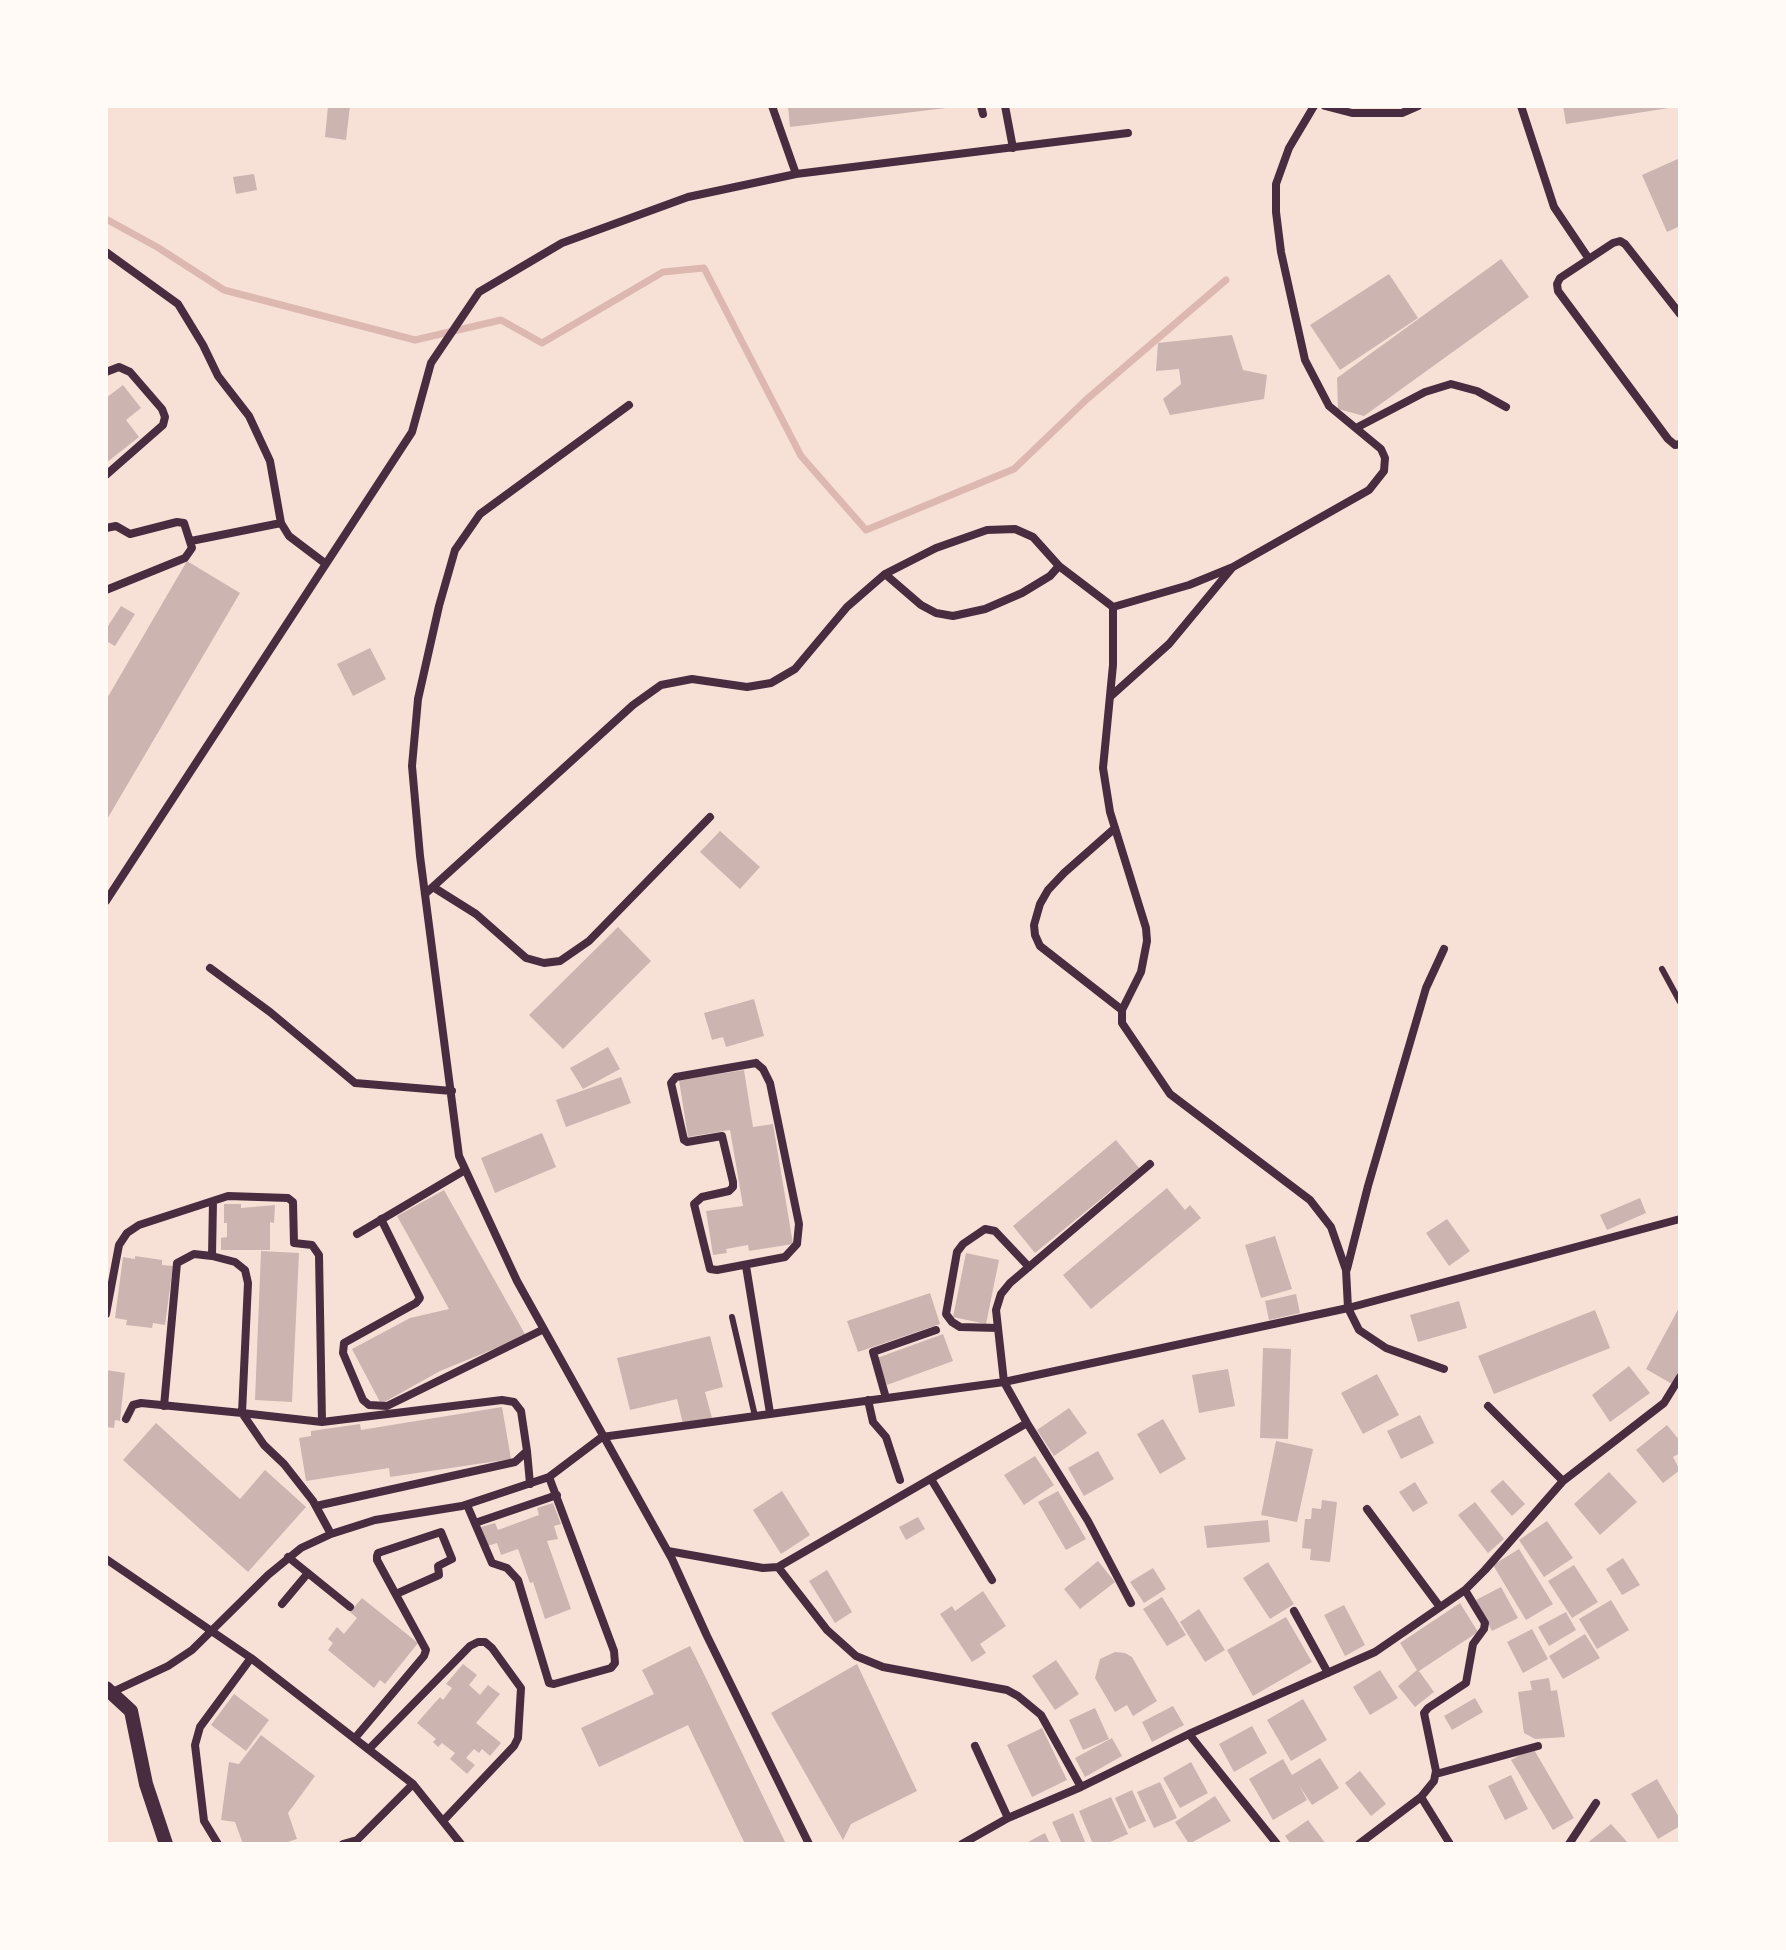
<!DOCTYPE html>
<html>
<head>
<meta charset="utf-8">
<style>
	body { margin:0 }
	#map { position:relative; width:1786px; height:1950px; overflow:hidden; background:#f7e1d7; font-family:Signika,sans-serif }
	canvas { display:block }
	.frame { position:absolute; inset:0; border:108px solid #fffaf5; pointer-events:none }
</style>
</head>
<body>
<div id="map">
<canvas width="1786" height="1950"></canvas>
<div class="frame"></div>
</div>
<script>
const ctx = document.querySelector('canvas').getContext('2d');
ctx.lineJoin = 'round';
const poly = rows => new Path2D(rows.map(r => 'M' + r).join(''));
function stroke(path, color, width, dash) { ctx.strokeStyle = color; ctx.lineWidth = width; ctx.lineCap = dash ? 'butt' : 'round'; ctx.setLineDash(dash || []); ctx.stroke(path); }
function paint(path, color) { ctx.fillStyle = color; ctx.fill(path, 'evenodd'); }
const stream = poly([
	[106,219,157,247,224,290,415,340,501,320,542,343,663,272,704,268,801,456,866,530,1014,469,1087,399,1226,280]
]);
const building = poly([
	[328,106,350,106,346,140,325,137],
	[788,106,945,106,946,108,790,127],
	[1563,106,1669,106,1669,108,1566,124],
	[1680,158,1680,226,1667,232,1642,175],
	[254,174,257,190,236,194,233,177],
	[1501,259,1529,297,1364,416,1338,409,1337,378],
	[1389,274,1418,318,1340,370,1310,325],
	[1232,335,1243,370,1267,375,1264,399,1170,415,1163,399,1181,384,1179,369,1156,371,1158,343],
	[123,385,141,408,126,420,139,437,106,463,106,398],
	[187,561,240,593,106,821,106,700],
	[121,606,135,614,115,646,106,641,106,629],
	[370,648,386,679,353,696,337,664],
	[720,831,760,867,740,889,700,852],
	[618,927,651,961,563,1049,529,1015],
	[754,999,764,1036,726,1047,723,1037,712,1040,704,1013],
	[608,1047,620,1069,583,1089,570,1068],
	[744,1070,753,1127,773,1124,793,1244,749,1251,748,1245,726,1249,727,1253,713,1255,706,1211,743,1206,730,1130,688,1137,679,1080],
	[621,1077,631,1103,566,1127,556,1100],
	[542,1133,556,1167,495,1193,481,1158],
	[1116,1140,1139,1168,1035,1253,1013,1226],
	[1167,1188,1185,1210,1190,1205,1201,1218,1091,1309,1063,1275],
	[444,1190,526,1336,440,1371,381,1404,352,1349,410,1318,449,1309,397,1216],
	[1640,1198,1646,1213,1607,1230,1600,1215],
	[224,1204,241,1204,241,1208,275,1205,274,1223,270,1222,270,1250,221,1250,221,1238,227,1237,227,1223,224,1223],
	[1447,1219,1470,1251,1449,1266,1426,1233],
	[1275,1236,1292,1289,1261,1298,1245,1245],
	[261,1251,299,1253,292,1402,255,1400],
	[966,1253,999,1260,986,1324,953,1317],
	[135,1256,162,1260,162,1265,173,1266,165,1325,153,1323,152,1328,126,1325,127,1320,115,1318,123,1257,135,1259],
	[930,1293,940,1324,858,1352,847,1321],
	[1296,1294,1300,1313,1269,1320,1265,1301],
	[1459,1301,1467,1328,1418,1342,1410,1315],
	[1680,1306,1680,1370,1672,1384,1646,1369],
	[1595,1310,1610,1348,1494,1394,1478,1356],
	[943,1334,953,1361,887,1385,877,1358],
	[710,1336,723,1387,705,1392,712,1418,683,1424,677,1399,630,1410,617,1358],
	[1263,1348,1291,1349,1288,1439,1260,1438],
	[1629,1366,1650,1393,1610,1422,1592,1395],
	[1228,1369,1235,1406,1199,1413,1192,1375],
	[106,1370,125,1373,120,1421,115,1420,114,1428,106,1427],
	[1377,1374,1399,1415,1363,1434,1341,1393],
	[502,1407,511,1459,390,1477,389,1468,306,1481,299,1438,311,1436,311,1431,360,1424,361,1430],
	[1069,1408,1087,1433,1054,1456,1037,1430],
	[1420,1415,1434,1443,1401,1459,1387,1431],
	[1163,1419,1186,1459,1160,1474,1137,1434],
	[156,1423,240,1499,265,1470,306,1507,248,1572,123,1460],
	[1667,1425,1680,1441,1680,1453,1673,1457,1680,1470,1663,1483,1636,1450],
	[1276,1441,1313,1449,1297,1522,1261,1515],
	[1098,1451,1114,1479,1084,1496,1068,1468],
	[1035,1456,1054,1485,1024,1505,1004,1475],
	[1609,1472,1637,1502,1600,1535,1574,1504],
	[1503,1480,1525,1504,1512,1516,1490,1491],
	[1415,1482,1428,1503,1413,1512,1399,1492],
	[782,1491,810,1535,781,1554,753,1510],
	[1058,1491,1086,1539,1066,1550,1038,1502],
	[1322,1500,1337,1502,1330,1562,1310,1560,1311,1549,1302,1548,1305,1519,1311,1519,1312,1508,1321,1509],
	[1475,1502,1504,1539,1488,1553,1458,1515],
	[553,1503,561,1524,554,1526,558,1539,547,1541,571,1609,545,1619,533,1582,530,1583,518,1549,501,1555,497,1543,487,1546,481,1527,495,1523,498,1530,539,1515,537,1508],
	[918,1517,925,1529,906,1540,899,1527],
	[1268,1520,1270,1542,1207,1548,1204,1526],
	[1547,1521,1573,1558,1544,1577,1519,1540],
	[1519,1549,1553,1604,1526,1620,1493,1565],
	[1623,1558,1640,1585,1622,1595,1606,1569],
	[1098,1561,1115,1582,1080,1609,1064,1589],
	[1268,1562,1294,1604,1270,1619,1243,1578],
	[1574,1565,1598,1602,1572,1618,1548,1581],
	[1153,1568,1166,1589,1144,1603,1130,1582],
	[827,1570,852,1612,835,1623,809,1581],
	[1501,1587,1518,1618,1492,1631,1476,1600],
	[983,1591,1006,1626,980,1644,986,1653,972,1662,940,1614,952,1606,955,1611],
	[1162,1597,1186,1635,1167,1646,1143,1609],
	[362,1598,418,1643,385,1684,380,1680,374,1688,328,1650,333,1643,328,1639,337,1627,344,1634,357,1618,350,1612],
	[1611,1600,1629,1630,1597,1649,1579,1619],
	[1460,1603,1478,1632,1419,1671,1434,1692,1415,1707,1398,1686,1417,1670,1400,1643],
	[1344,1605,1365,1645,1345,1656,1324,1615],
	[1199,1609,1225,1650,1205,1662,1180,1622],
	[1566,1612,1576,1630,1549,1646,1538,1627],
	[1286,1617,1312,1662,1253,1696,1227,1650],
	[1532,1629,1548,1659,1523,1673,1507,1642],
	[1585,1634,1600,1658,1563,1679,1549,1656],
	[690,1646,702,1670,786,1844,745,1844,688,1725,599,1767,581,1728,654,1694,642,1670],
	[1115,1652,1125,1653,1132,1657,1157,1701,1133,1716,1127,1705,1115,1712,1095,1678,1100,1659],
	[1056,1660,1079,1694,1055,1710,1032,1676],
	[463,1664,477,1675,469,1685,480,1695,488,1685,500,1694,476,1723,501,1743,490,1756,482,1749,479,1753,474,1749,466,1758,475,1765,467,1774,450,1759,455,1753,442,1743,438,1747,433,1742,436,1739,417,1723,440,1697,443,1700,452,1688,446,1684],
	[857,1664,917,1791,851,1824,843,1840,771,1713],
	[1380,1670,1398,1698,1370,1715,1353,1687],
	[1549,1678,1551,1691,1557,1690,1565,1737,1535,1739,1524,1733,1518,1692,1532,1690,1530,1681],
	[234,1694,269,1720,246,1751,211,1725],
	[1475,1698,1483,1712,1452,1730,1444,1716],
	[1303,1699,1327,1740,1291,1761,1267,1720],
	[1173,1706,1184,1725,1152,1742,1142,1722],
	[1095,1708,1109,1739,1083,1750,1069,1720],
	[1252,1726,1267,1753,1234,1772,1219,1744],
	[1042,1728,1067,1780,1032,1797,1007,1745],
	[261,1735,315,1776,288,1813,297,1839,282,1844,243,1844,235,1822,221,1820,229,1762,239,1764],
	[1112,1738,1122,1756,1085,1777,1075,1758],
	[1533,1748,1574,1818,1553,1830,1511,1760],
	[1320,1758,1339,1788,1312,1805,1299,1785,1307,1800,1273,1820,1249,1779,1283,1759,1292,1775],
	[1191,1762,1208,1793,1180,1808,1163,1778],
	[1360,1771,1386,1804,1371,1816,1345,1783],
	[1511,1775,1528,1809,1505,1820,1488,1786],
	[1657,1779,1680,1819,1680,1826,1658,1839,1631,1794],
	[1160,1782,1177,1818,1154,1828,1137,1792],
	[1132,1790,1146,1821,1129,1829,1115,1798],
	[1215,1796,1231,1821,1189,1844,1175,1822],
	[1111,1797,1128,1834,1106,1844,1093,1844,1079,1811],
	[1073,1813,1086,1844,1062,1844,1052,1822],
	[1308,1820,1326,1844,1291,1844,1285,1836],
	[1611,1824,1629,1844,1586,1844],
	[1045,1833,1050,1844,1024,1844]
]);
const service = poly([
	[1662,969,1680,1002],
	[732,1317,755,1416]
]);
const minor = poly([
	[772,106,796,174,1128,133],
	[981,106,983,114],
	[1005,106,1013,148],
	[1325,106,1352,113,1402,113,1418,106],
	[1521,106,1554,207,1589,259],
	[106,252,178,304,203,345,218,376,249,416,270,461,281,523,289,536,326,564],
	[1680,314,1625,244,1620,241,1613,243,1560,278,1557,284,1558,291,1668,439,1675,445,1680,444],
	[106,372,119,367,130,372,162,409,165,417,163,425,106,475],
	[629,405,480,514,455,550,439,606,418,699,412,766,420,856,459,1156,517,1281,672,1559,707,1636,809,1844],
	[1356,428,1425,392,1451,384,1477,391,1506,407],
	[106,528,116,526,130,534,177,522,184,523,192,548,185,558,106,590],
	[191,541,281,523],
	[885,574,921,605,936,613,953,616,985,609,1022,593,1050,576,1059,566],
	[1113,607,1189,585,1233,567,1369,490,1384,471,1385,458,1381,449,1329,406,1305,360,1281,252,1276,212,1276,184,1289,148,1314,106],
	[1111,696,1169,644,1232,568],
	[1115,828,1064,873,1048,890,1040,904,1034,925,1035,935,1040,946,1122,1010],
	[433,887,476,914,526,958,544,963,560,961,589,941,710,817],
	[425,894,633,705,661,685,692,679,747,687,771,683,795,669,847,607,885,574,936,548,987,530,1015,529,1033,537,1059,566,1113,607,1113,665,1103,768,1110,812,1146,928,1147,941,1141,972,1122,1010,1122,1023,1170,1094,1310,1200,1331,1227,1346,1270,1348,1308,1359,1330,1386,1348,1444,1369],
	[106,901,412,432,431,363,479,292,562,243,688,197,796,174],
	[210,968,270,1012,355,1083,452,1091],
	[756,1063,763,1069,770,1083,799,1224,797,1244,785,1257,717,1270,710,1269,694,1204,702,1197,729,1191,733,1187,733,1182,722,1136,687,1142,684,1140,671,1083,676,1077,756,1063],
	[381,1219,420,1298,416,1303,344,1343,343,1353,363,1400,369,1405,387,1406,542,1330],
	[357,1234,465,1170],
	[212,1256,213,1201],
	[746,1266,770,1413],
	[1347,1269,1368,1186,1426,988,1444,949],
	[106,1314,119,1245,127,1233,139,1225,228,1196,288,1198,293,1202,294,1243,312,1245,319,1255,322,1422,242,1413,248,1283,245,1270,235,1262,212,1256,194,1254,177,1263,164,1406],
	[998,1328,960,1327,952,1322,946,1314,957,1252,963,1244,985,1229,995,1231,1029,1267],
	[886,1398,873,1352,936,1330],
	[868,1400,873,1422,886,1437,900,1480],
	[1488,1406,1563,1481],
	[126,1419,133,1405,141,1403,242,1413,264,1445,284,1464,313,1501,331,1534],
	[527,1451,530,1484],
	[931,1479,992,1580],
	[467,1505,492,1563,507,1568,518,1580,549,1683,554,1684,611,1668,615,1663,614,1651,549,1477],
	[316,1506,515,1462,527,1451,521,1411,514,1402,502,1400,322,1422],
	[1367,1509,1440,1607],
	[475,1523,557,1495],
	[668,1551,763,1568,778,1567,1027,1423],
	[288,1557,350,1607],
	[106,1559,251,1658,413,1784,461,1844],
	[778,1567,827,1630,856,1656,883,1667,1007,1690,1018,1696,1041,1715,1081,1787],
	[1131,1603,1088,1521,1027,1423,1004,1382,996,1310,1001,1294,1010,1283,1150,1164],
	[282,1604,308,1573],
	[1294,1611,1328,1673],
	[108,1694,168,1666,192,1650,268,1575,301,1548,331,1534,375,1520,462,1506,549,1477,602,1437,1004,1382,1348,1308,1680,1219],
	[1189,1734,1277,1844],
	[355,1738,424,1656,426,1650,377,1560,377,1556,378,1553,441,1532,452,1559,438,1566,439,1575,396,1594],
	[975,1746,1008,1818],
	[369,1749,470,1646,478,1642,485,1642,492,1648,521,1688,518,1738,514,1746,443,1821],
	[1436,1774,1538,1746],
	[1421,1797,1450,1844],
	[218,1844,204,1821,195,1745,200,1727,251,1658],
	[343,1844,357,1840,413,1784],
	[962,1844,1008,1818,1081,1787,1189,1734,1375,1652,1465,1590,1485,1570,1563,1481,1664,1403,1680,1377],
	[1359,1844,1421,1797,1434,1781,1436,1771,1424,1713,1428,1708,1466,1683,1473,1644,1484,1629,1485,1623,1465,1590],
	[1569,1844,1596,1803]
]);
const tertiary = poly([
	[106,1688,131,1711,146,1784,166,1844]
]);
stroke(stream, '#dcb8b0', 7);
paint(building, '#ccb4b1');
stroke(service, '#4a2c40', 6);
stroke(minor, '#4a2c40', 8);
stroke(tertiary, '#4a2c40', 14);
</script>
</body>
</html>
